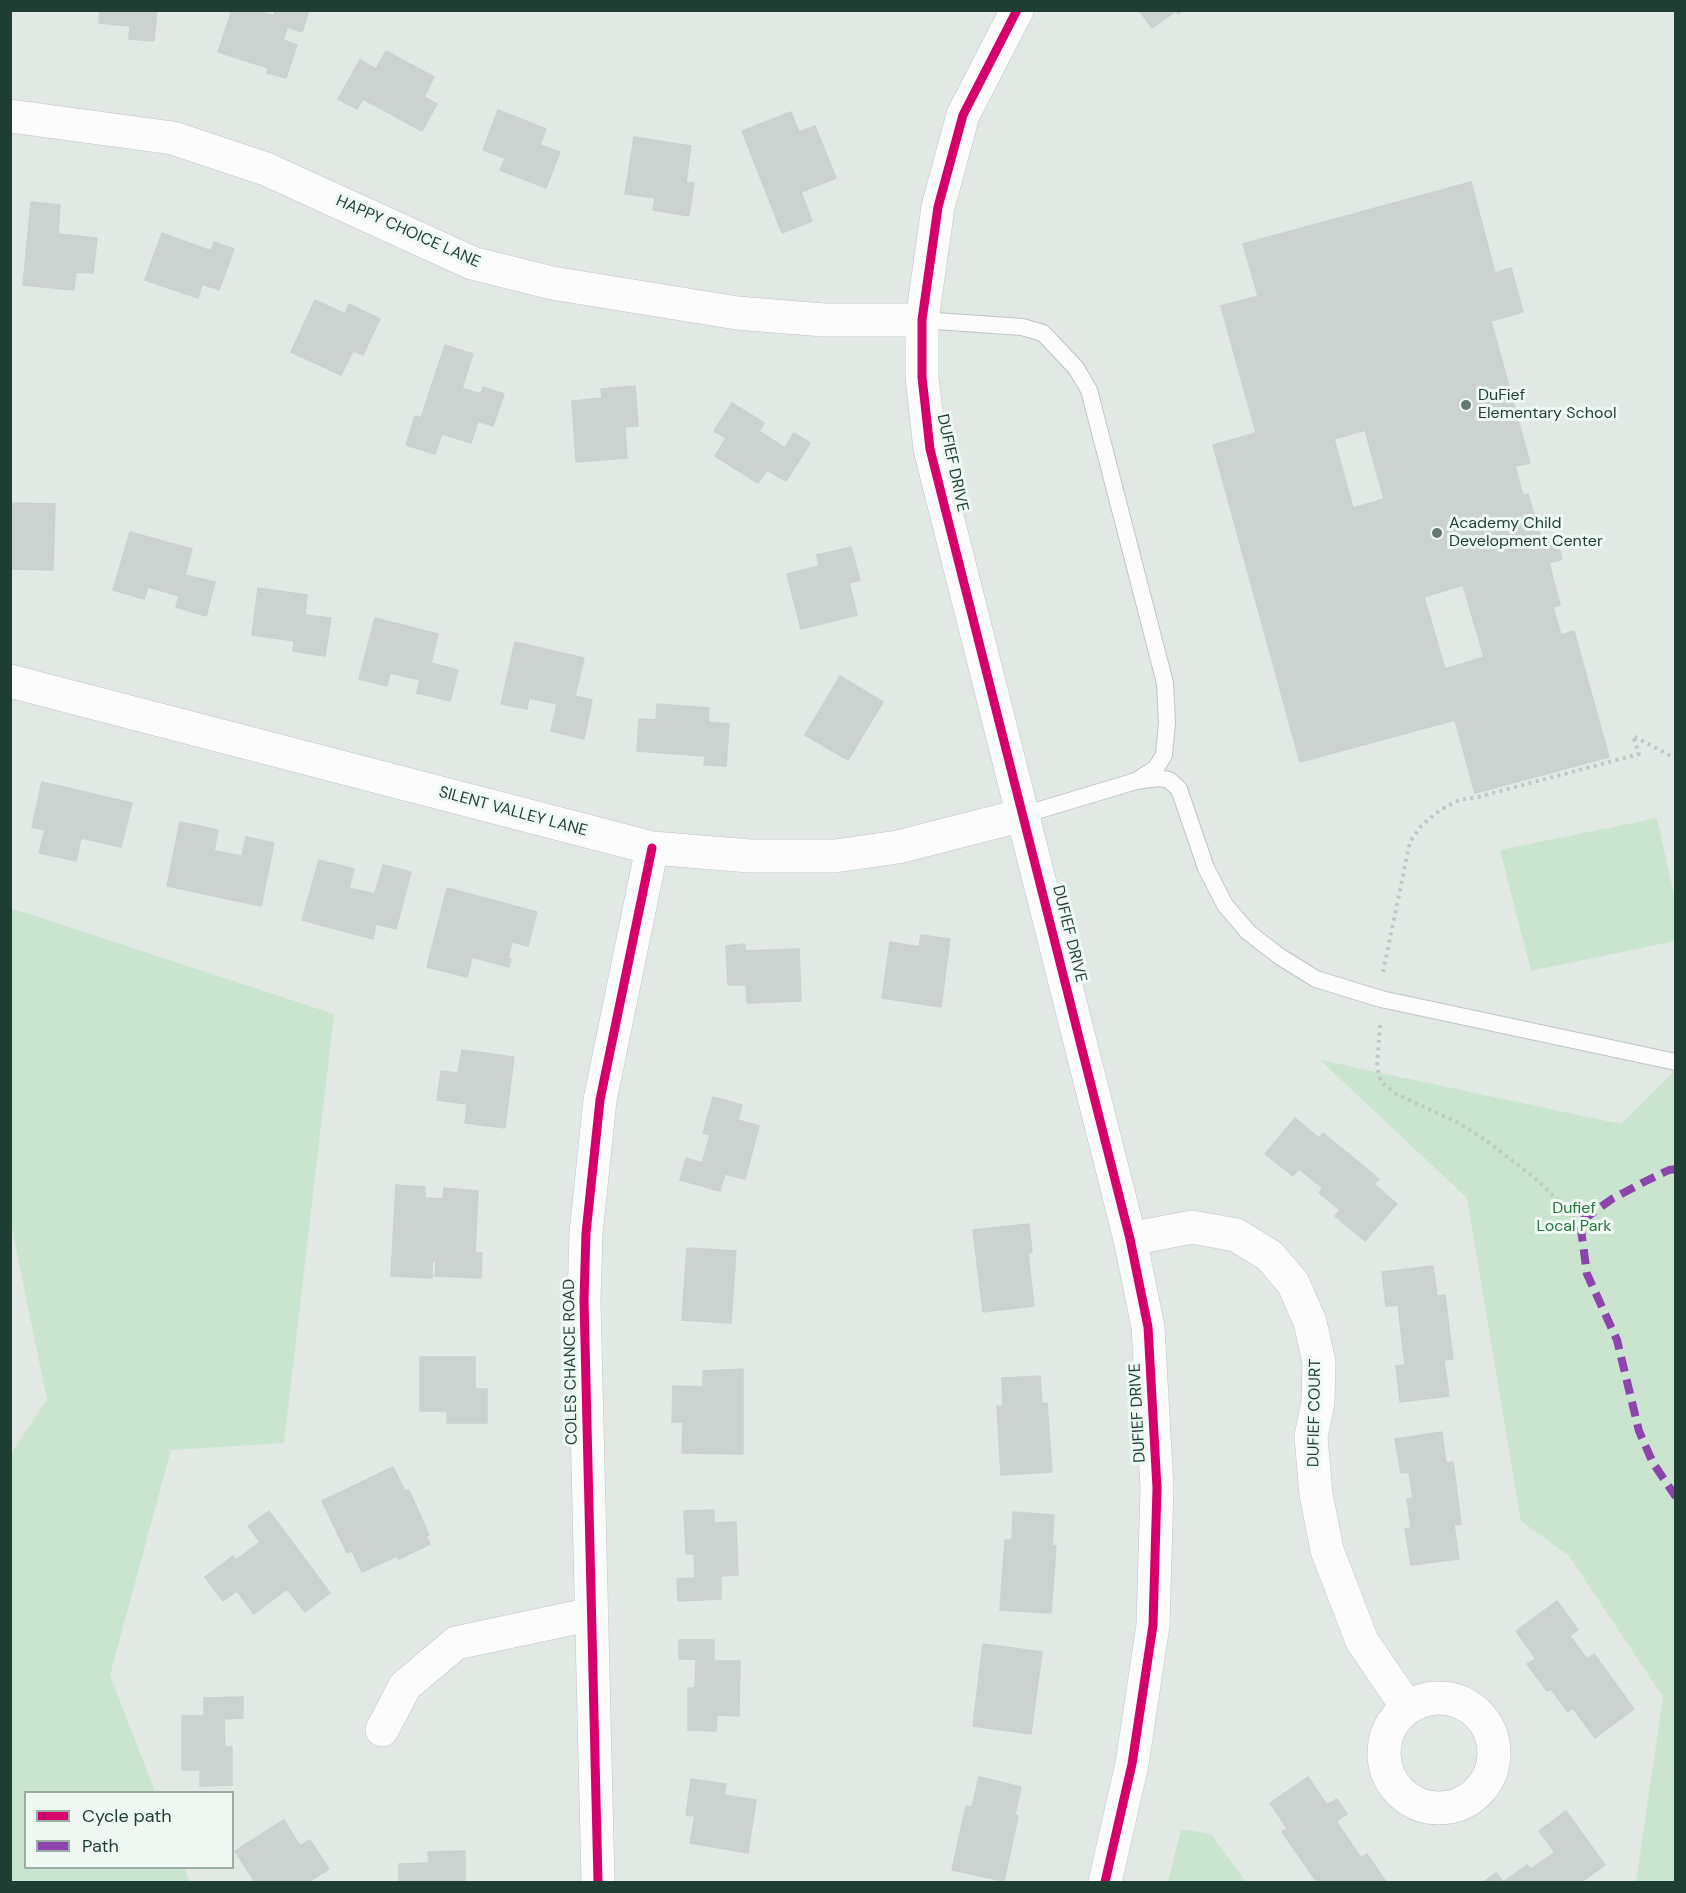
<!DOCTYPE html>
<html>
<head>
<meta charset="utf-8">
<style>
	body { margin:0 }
	#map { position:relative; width:1686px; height:1893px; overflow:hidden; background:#e2e9e5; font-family:"DM Sans",sans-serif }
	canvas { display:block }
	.frame { position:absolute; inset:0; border:12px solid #1f3d32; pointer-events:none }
	.legend { position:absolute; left:24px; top:1791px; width:210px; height:78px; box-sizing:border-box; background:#eff8f3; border:2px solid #9cada6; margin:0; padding:8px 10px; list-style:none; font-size:18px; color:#1f3d32 }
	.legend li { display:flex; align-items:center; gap:12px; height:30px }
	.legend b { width:30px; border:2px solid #9cada6 }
</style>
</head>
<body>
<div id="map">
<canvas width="1686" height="1893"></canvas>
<div class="frame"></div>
<ul class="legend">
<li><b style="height:8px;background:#d6006c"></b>Cycle path</li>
<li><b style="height:8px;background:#8e44ad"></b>Path</li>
</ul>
</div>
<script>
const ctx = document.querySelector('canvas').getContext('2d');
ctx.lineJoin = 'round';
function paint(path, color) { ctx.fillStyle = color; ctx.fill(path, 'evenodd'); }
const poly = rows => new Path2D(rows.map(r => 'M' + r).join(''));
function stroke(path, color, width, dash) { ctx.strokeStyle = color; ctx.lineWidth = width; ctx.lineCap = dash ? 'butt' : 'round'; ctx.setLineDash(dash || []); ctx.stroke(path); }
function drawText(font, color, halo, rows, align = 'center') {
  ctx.font = font + ' "DM Sans",sans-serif'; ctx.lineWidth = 6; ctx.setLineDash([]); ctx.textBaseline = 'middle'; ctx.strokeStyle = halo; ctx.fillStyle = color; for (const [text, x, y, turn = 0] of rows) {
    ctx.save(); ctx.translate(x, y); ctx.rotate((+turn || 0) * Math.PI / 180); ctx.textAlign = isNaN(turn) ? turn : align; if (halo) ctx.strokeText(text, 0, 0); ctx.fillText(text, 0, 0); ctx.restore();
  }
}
const green = poly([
	[1657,818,1675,899,1675,941,1531,971,1500,850],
	[11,908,334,1014,284,1443,171,1450,110,1675,155,1792,26,1792,26,1868,184,1868,190,1882,11,1882,11,1453,47,1400,11,1224],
	[1320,1060,1621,1124,1675,1070,1675,1882,1636,1882,1663,1697,1569,1556,1521,1521,1467,1198],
	[1181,1829,1211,1834,1246,1882,1168,1882]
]);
const building = poly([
	[100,10,157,10,154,41,129,39,130,26,99,23,100,10],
	[232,10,255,10,274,16,275,10,309,10,302,32,287,27,283,40,297,45,286,78,267,73,268,68,218,52,232,10],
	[1139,10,1183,10,1178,14,1176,11,1152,28,1139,10],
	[386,51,434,77,424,97,437,104,422,131,363,99,357,109,338,99,360,60,376,69,386,51],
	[498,110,546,129,540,145,560,152,546,188,500,170,505,158,483,150,498,110],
	[791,112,799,132,815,126,836,178,801,192,812,221,782,233,742,131,791,112],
	[634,137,691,146,686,182,694,183,689,216,653,210,655,198,625,194,634,137],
	[1471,182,1495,273,1511,268,1523,312,1491,321,1530,463,1515,466,1523,496,1528,494,1541,539,1555,535,1562,559,1549,563,1560,605,1553,607,1561,635,1574,631,1609,757,1475,793,1455,720,1300,762,1213,445,1256,433,1221,306,1258,296,1243,244,1471,182],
	[1365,430,1384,499,1353,508,1334,439,1365,430],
	[1463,585,1484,657,1445,669,1424,597,1463,585],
	[31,202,60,205,58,234,97,238,93,273,76,272,74,290,23,285,31,202],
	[162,233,211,251,214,242,234,249,219,290,202,284,198,298,145,280,162,233],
	[315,300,345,314,349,304,380,319,363,355,353,351,341,375,291,352,315,300],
	[445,345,473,354,462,388,481,394,483,387,504,394,493,426,478,421,471,443,442,434,435,454,406,445,415,416,421,418,445,345],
	[635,386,638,426,625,427,627,458,576,462,572,401,602,398,601,389,635,386],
	[732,403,764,423,759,431,785,448,794,433,810,443,786,481,767,470,758,483,715,456,726,438,714,431,732,403],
	[12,503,55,504,53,570,10,569,12,503],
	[130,532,192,549,185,575,215,582,206,616,176,607,179,596,148,587,144,599,113,590,130,532],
	[851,547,860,580,849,583,857,615,801,629,787,574,819,566,817,555,851,547],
	[258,588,307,595,305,615,331,618,325,656,293,651,294,641,252,635,258,588],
	[375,618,438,634,431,663,458,670,450,701,417,693,420,680,390,673,387,686,359,679,375,618],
	[515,642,584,658,575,696,592,700,584,739,551,731,557,704,529,698,527,709,501,704,515,642],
	[840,676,883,702,848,760,805,735,840,676],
	[657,704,709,708,708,722,729,724,726,766,704,765,705,756,637,751,639,719,656,720,657,704],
	[42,782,132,803,121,847,81,838,76,861,39,853,45,830,32,827,42,782],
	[180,822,218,830,214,851,242,856,246,837,274,843,261,906,167,886,180,822],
	[319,860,354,869,349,888,375,894,383,865,411,872,396,929,376,924,373,939,302,920,319,860],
	[447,888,537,912,528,946,512,942,508,959,511,959,509,967,472,957,467,977,427,967,447,888],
	[921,935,950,939,941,1007,882,998,890,942,919,947,921,935],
	[745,944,745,951,799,949,801,1001,747,1003,746,985,728,985,726,946,745,944],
	[462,1050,514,1057,505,1128,465,1123,467,1104,437,1100,441,1071,458,1073,462,1050],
	[713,1097,742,1105,738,1120,759,1126,745,1179,725,1174,720,1191,680,1180,686,1158,702,1163,710,1135,703,1133,713,1097],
	[1295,1118,1319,1138,1323,1133,1379,1179,1374,1184,1397,1204,1365,1241,1335,1216,1340,1210,1319,1193,1323,1188,1299,1169,1293,1176,1265,1154,1295,1118],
	[396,1185,425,1187,425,1198,443,1199,444,1188,478,1191,475,1253,482,1253,481,1278,435,1276,436,1261,432,1261,432,1278,391,1276,396,1185],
	[1029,1224,1032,1252,1028,1253,1034,1306,983,1312,973,1230,1029,1224],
	[687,1248,736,1251,731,1323,682,1320,687,1248],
	[1433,1266,1437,1296,1445,1295,1453,1359,1444,1360,1449,1396,1400,1402,1396,1366,1405,1365,1398,1305,1386,1306,1382,1272,1433,1266],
	[420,1357,475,1357,475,1389,487,1389,487,1423,447,1423,447,1411,420,1411,420,1357],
	[743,1369,743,1454,682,1453,683,1422,672,1422,673,1386,703,1387,703,1371,743,1369],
	[1040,1376,1042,1404,1047,1403,1052,1472,1001,1475,997,1406,1003,1406,1002,1378,1040,1376],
	[1442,1432,1446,1463,1453,1462,1461,1524,1454,1525,1459,1559,1411,1565,1405,1529,1411,1528,1407,1499,1413,1498,1409,1472,1401,1473,1395,1439,1442,1432],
	[393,1467,405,1491,409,1490,429,1535,426,1536,430,1544,399,1559,397,1556,362,1572,352,1551,347,1553,322,1501,393,1467],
	[714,1510,714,1523,736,1522,738,1575,721,1576,721,1599,678,1601,677,1579,695,1578,694,1554,686,1554,684,1511,714,1510],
	[269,1511,330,1593,305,1612,287,1589,254,1614,237,1591,223,1601,205,1577,233,1556,236,1560,260,1542,248,1526,269,1511],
	[1013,1512,1054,1515,1052,1546,1056,1546,1051,1613,1000,1610,1005,1540,1012,1540,1013,1512],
	[1557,1601,1578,1630,1570,1636,1587,1659,1594,1654,1634,1709,1595,1738,1573,1708,1568,1712,1551,1689,1547,1691,1527,1664,1536,1659,1516,1631,1557,1601],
	[679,1640,714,1640,714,1661,740,1661,739,1716,717,1715,716,1731,688,1730,688,1688,695,1688,696,1659,679,1659,679,1640],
	[983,1644,1042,1652,1031,1734,973,1726,983,1644],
	[243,1697,243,1718,224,1719,225,1747,232,1747,232,1785,200,1786,200,1770,182,1770,182,1716,204,1716,204,1698,243,1697],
	[979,1777,1021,1787,1015,1815,1018,1816,1004,1881,952,1870,966,1806,972,1807,979,1777],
	[1308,1777,1327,1805,1337,1799,1347,1814,1336,1821,1361,1858,1367,1854,1386,1882,1317,1882,1282,1832,1287,1828,1270,1803,1308,1777],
	[691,1779,726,1784,724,1795,756,1800,748,1853,690,1843,695,1816,686,1815,691,1779],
	[1566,1811,1605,1865,1583,1881,1584,1882,1503,1882,1527,1865,1531,1869,1555,1852,1539,1831,1566,1811],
	[284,1820,300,1846,310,1840,329,1869,308,1882,255,1882,235,1851,284,1820],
	[465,1851,465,1882,399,1882,399,1864,429,1863,428,1852,465,1851],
	[1496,1873,1503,1882,1483,1882,1496,1873]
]);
const path = poly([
	[1383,972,1410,842,1421,826,1440,810,1459,800,1478,797,1639,754,1633,736,1675,758],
	[1380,1025,1377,1066,1381,1082,1396,1094,1457,1122,1485,1140,1534,1177,1580,1222]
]);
const service = poly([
	[922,320,1022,327,1043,333,1076,368,1089,390,1165,683,1167,722,1164,755,1156,768,1139,779],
	[1023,815,1136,781,1158,778,1169,780,1179,789,1206,868,1225,905,1248,932,1279,956,1316,979,1381,999,1676,1062]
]);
const minor = poly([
	[1017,10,963,115,938,207,922,320,922,377,930,449,1130,1239,1148,1327,1157,1488,1153,1625,1132,1764,1105,1882],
	[10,116,173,138,266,169,472,263,552,283,737,313,824,320,922,320],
	[10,681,652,848,750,856,835,856,898,847,1023,815],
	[1130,1239,1192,1227,1236,1235,1270,1256,1293,1283,1310,1322,1319,1362,1318,1402,1311,1437,1316,1494,1327,1550,1362,1641,1407,1707],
	'1384 1753a55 55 0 1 1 110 0a55 55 0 1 1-110 0Z',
	[382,1730,405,1686,456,1643,592,1614],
	[598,1882,584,1300,586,1233,600,1100,652,848]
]);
const quiet = poly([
	[1676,1169,1669,1170,1644,1182,1612,1199,1580,1222,1587,1274,1617,1340,1639,1431,1653,1463,1676,1497]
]);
const cycleway = poly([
	[1017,10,963,115,938,207,922,320,922,377,930,449,1130,1239,1148,1327,1157,1488,1153,1625,1132,1764,1105,1882],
	[598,1882,584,1300,586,1233,600,1100,652,848]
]);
const markers = [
	[1466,405,6,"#637971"],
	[1437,533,6,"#637971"]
];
const streetNames = [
	["HAPPY CHOICE LANE",408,232,24],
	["DUFIEF DRIVE",952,463,78],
	["SILENT VALLEY LANE",513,812,15],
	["DUFIEF DRIVE",1069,934,76],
	["COLES CHANCE ROAD",571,1362,-91],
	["DUFIEF DRIVE",1138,1413,-93],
	["DUFIEF COURT",1315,1413,-89]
];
const poiNames = [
	["DuFief",1478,396],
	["Elementary School",1478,414],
	["Academy Child",1449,524],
	["Development Center",1449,542]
];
const parkNames = [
	["Dufief",1574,1209],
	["Local Park",1574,1227]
];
paint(green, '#cae4cf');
paint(building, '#ccd2cf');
stroke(building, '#cbd2ce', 1.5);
stroke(service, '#bfc6c2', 18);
stroke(minor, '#bfc6c2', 34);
stroke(path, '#bfc9c4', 4, [3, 4.5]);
stroke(service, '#fbfcfb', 16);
stroke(minor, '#fbfcfb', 33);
stroke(quiet, '#8e44ad', 8, [15, 8]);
stroke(cycleway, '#d6006c', 9);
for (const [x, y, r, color] of markers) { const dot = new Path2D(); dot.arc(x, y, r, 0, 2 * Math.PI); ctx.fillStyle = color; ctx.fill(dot); stroke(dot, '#eff8f3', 2); }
drawText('16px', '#1f3d32', '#eff8f3', streetNames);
drawText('16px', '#1f3d32', '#eff8f3', poiNames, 'left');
drawText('16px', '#26773e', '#eff8f3', parkNames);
</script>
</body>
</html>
